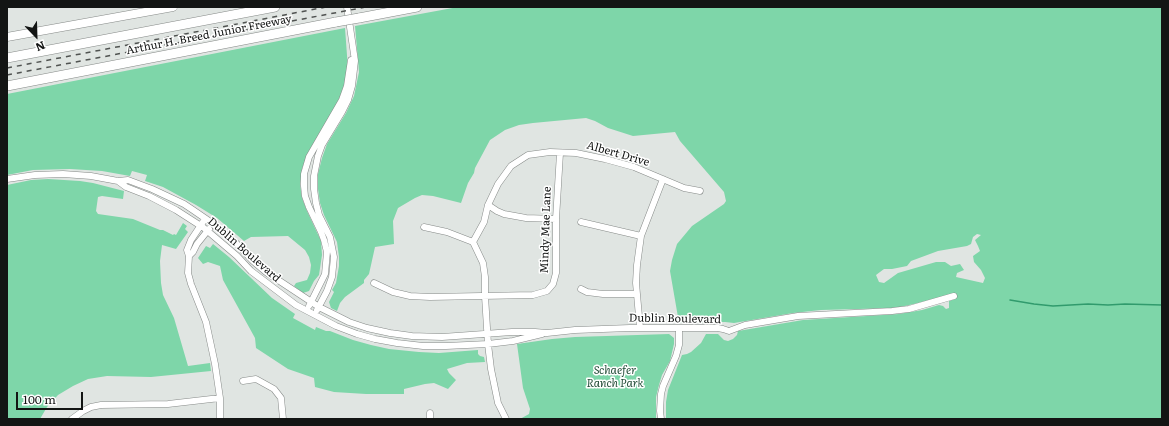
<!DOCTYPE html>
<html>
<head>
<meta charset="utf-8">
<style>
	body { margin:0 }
	#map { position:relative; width:1169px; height:426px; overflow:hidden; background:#e0e5e2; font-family:Literata,serif }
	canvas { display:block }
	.frame { position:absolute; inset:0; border:8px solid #131514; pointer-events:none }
	.north { position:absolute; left:16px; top:16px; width:40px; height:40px; -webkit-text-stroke:3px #fff; paint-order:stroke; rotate:157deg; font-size:11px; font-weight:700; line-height:16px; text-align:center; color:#131514 }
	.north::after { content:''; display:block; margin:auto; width:14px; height:18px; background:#131514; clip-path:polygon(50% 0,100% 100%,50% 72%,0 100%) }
	.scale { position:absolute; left:16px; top:392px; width:67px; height:18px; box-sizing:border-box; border:2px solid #131514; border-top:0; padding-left:5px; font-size:12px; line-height:14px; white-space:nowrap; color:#131514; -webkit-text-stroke:3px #fff; paint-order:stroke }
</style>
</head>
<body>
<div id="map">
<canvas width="1169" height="426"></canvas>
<div class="frame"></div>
<div class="north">N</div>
<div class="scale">100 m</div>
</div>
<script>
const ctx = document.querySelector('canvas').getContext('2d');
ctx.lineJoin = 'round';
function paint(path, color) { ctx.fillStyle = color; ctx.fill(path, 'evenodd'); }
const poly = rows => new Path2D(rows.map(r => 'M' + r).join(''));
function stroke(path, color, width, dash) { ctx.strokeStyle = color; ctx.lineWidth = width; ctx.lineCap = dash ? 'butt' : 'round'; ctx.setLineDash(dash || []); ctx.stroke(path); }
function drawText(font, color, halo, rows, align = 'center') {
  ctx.font = font + ' Literata,serif'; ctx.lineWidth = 3; ctx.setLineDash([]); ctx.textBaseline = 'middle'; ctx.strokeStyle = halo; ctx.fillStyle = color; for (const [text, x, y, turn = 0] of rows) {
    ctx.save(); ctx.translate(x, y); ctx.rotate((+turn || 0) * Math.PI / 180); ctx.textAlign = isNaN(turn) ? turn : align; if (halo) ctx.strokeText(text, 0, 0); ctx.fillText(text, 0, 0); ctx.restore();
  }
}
const green = poly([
	[458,7,1162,7,1162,419,666,419,666,402,668,390,682,355,687,354,691,352,701,343,706,334,718,334,724,340,728,341,733,339,737,335,738,331,803,320,899,314,922,310,939,305,943,306,946,309,949,308,949,301,955,299,953,294,914,304,895,308,821,310,793,313,734,323,725,322,679,323,670,271,672,260,677,244,692,226,724,204,726,201,724,192,680,141,675,132,633,136,608,128,595,121,586,118,533,123,519,125,505,130,490,140,475,168,474,173,468,183,461,203,433,196,422,195,415,198,398,208,393,221,394,244,375,247,369,274,364,280,364,283,345,297,340,303,337,311,331,308,329,302,334,292,332,290,336,283,339,266,339,257,337,242,324,215,320,203,318,189,318,174,322,158,327,144,346,113,354,96,359,72,355,26],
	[977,234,981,235,975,240,978,246,980,251,973,256,974,262,981,270,985,278,983,283,956,277,957,273,964,270,960,264,951,266,945,262,936,262,898,273,884,283,879,282,876,275,884,269,892,269,907,266,911,261,938,251,967,246,971,244,973,237],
	[345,28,348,69,345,82,341,94,334,111,307,155,302,169,300,184,302,198,307,211,321,241,322,255,319,275,314,281,309,291,303,293,294,286,296,283,307,280,310,273,311,265,309,257,305,250,288,236,251,237,244,241,217,218,196,205,163,187,145,181,147,175,132,171,130,176,102,171,70,169,33,170,7,175,7,94],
	[48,179,80,181,93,183,124,191,123,199,102,196,98,197,96,211,98,214,133,219,160,230,163,230,173,235,174,234,176,235,183,223,187,226,185,229,188,232,176,249,162,245,160,261,161,283,163,295,174,318,188,366,210,363,211,371,151,377,107,376,88,379,73,386,58,395,47,407,40,419,7,419,7,185,31,180],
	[213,244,229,257,272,298,295,314,293,318,315,330,316,327,326,331,330,331,353,340,371,345,389,349,419,352,439,353,478,350,478,354,480,356,484,357,485,362,467,363,447,369,449,373,456,380,448,389,434,383,425,384,404,389,404,394,366,394,334,392,315,387,314,378,288,369,256,348,255,338,223,280,220,266,208,262,203,264,198,258,206,246,210,248],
	[669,334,674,338,674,344,670,361,662,375,659,385,656,397,656,419,520,419,529,414,530,409,523,388,517,344,552,339,575,337]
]);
const stream = poly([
	[1010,300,1034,304,1053,306,1088,304,1108,305,1125,304,1162,305]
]);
const minor = poly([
	[7,179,35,175,63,174,91,176,118,181,128,180,152,189,184,204,193,210,209,221,236,243,253,261,266,272,319,307,349,322,367,328,390,333,412,336,442,337,512,332,535,332,547,333,575,330,630,328,718,328,723,329,729,331,745,325,798,316,892,311,909,309,954,296],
	[118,181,126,187,149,196,176,210,204,228,237,256,251,271,296,305,336,326,357,334,375,339,397,343,423,346,446,346,488,344,513,341,542,334],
	[488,205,497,211,504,214,526,218,556,219],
	[203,222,191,240,187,250,189,256,188,273,191,284,206,322,215,364,220,398,220,419],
	[581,222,641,236],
	[424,227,447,232,473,242],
	[473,242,484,222,488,205,498,184,511,166,528,155,550,152,576,153,605,159,634,167,684,188,700,191],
	[473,242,483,263,485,277,485,296,488,344,491,369,498,403,506,419],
	[189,256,193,252,197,244,209,229],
	[374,283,393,292,410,296,430,297,533,295,547,291,553,284,556,273,556,219,560,153],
	[581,289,587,292,603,294,637,294],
	[309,306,325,274,327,252,324,240,321,232,309,207,305,196,304,186,304,174,309,157,342,100,347,86,351,60],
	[317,310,327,291,332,277,334,257,330,237,319,215,316,203,314,189,314,176,318,156,322,145,342,112,348,100,352,86,355,61,347,7],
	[640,328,636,283,637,265,641,236,663,179],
	[243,381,256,379,274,389,281,398,283,419],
	[72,419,83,411,91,407,101,405,168,404,220,398],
	[430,419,430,413],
	[661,419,660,411,661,394,663,386,676,356,679,345,679,328]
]);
const major = poly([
	[7,37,173,7]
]);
const highway = poly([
	[359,18,417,7],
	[7,58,275,7],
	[7,86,336,22]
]);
const rail = poly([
	[7,68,326,7],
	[7,75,366,7]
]);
const highwayBridge = poly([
	[336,22,359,18]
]);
const streetNames = [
	["Arthur H. Breed Junior Freeway",209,35,-11],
	["Albert Drive",618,154,16],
	["Mindy Mae Lane",546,230,-88],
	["Dublin Boulevard",244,250,41],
	["Dublin Boulevard",675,319,1]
];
const parkNames = [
	["Schaefer",615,371],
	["Ranch Park",615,384]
];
paint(green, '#7ed6a9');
stroke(stream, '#319b6d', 1.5);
stroke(minor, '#868a88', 7);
stroke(major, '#868a88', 9);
stroke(highway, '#868a88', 10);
stroke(minor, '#fff', 6);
stroke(major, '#fff', 8);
stroke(highway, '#fff', 9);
stroke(rail, '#505351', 1.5, [5, 5]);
stroke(highwayBridge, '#868a88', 10, []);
stroke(highwayBridge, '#fff', 9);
drawText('11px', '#131514', '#fff', streetNames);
drawText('italic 11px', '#234d38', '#fff', parkNames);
</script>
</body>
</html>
